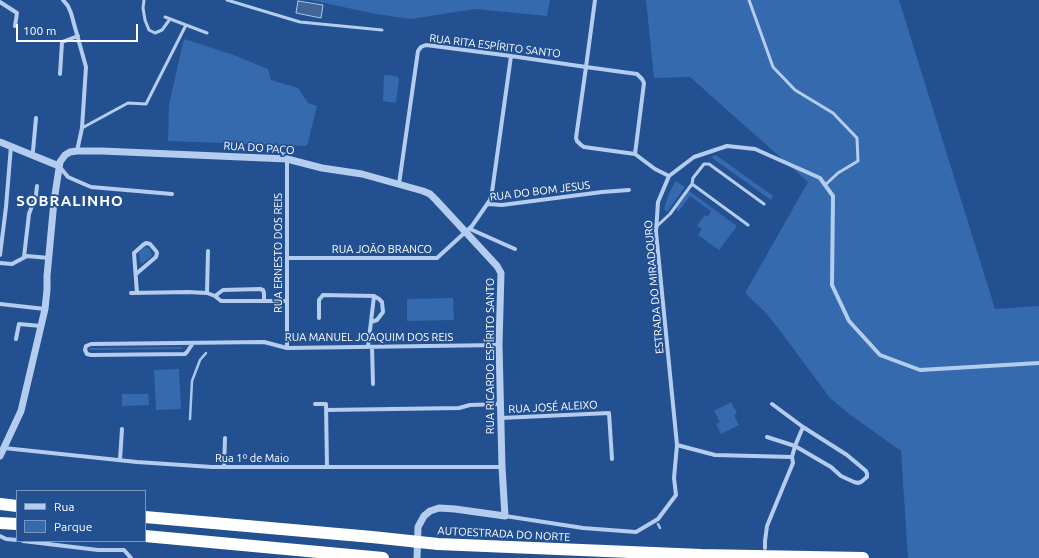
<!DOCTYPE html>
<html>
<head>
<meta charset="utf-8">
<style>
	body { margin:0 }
	#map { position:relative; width:1039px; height:558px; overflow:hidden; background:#225091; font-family:Ubuntu,sans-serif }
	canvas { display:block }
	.legend { position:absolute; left:16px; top:490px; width:130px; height:52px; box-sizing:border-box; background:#225091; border:1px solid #7a96bd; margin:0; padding:5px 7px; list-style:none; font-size:12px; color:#fff }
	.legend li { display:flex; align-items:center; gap:8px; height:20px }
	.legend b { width:20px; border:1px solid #7a96bd }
	.scale { position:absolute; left:16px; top:24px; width:122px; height:18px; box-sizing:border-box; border:2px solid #fff; border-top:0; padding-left:5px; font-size:12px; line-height:14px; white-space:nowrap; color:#fff; -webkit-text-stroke:3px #225091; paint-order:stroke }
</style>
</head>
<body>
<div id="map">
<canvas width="1039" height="558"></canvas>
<ul class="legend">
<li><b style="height:5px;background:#b4cced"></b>Rua</li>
<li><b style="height:11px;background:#366aae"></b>Parque</li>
</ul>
<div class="scale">100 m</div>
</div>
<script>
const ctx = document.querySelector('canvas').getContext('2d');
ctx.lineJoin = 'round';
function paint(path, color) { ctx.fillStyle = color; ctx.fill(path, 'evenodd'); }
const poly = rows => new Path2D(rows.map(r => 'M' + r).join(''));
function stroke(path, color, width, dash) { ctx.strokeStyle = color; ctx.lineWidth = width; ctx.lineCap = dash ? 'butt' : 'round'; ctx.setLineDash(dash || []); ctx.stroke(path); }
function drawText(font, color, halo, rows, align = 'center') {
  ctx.font = font + ' Ubuntu,sans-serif'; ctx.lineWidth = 3.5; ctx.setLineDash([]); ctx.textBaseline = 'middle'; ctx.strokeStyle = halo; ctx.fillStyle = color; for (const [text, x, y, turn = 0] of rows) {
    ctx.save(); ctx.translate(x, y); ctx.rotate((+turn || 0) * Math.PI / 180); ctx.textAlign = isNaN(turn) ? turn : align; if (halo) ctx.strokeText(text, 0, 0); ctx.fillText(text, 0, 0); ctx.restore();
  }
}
const green = poly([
	[310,0,550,0,547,16,475,9,411,19,376,14],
	[646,0,899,0,995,309,1039,306,1039,558,908,558,901,451,849,414,830,398,778,328,766,313,745,293,808,182,690,77,654,78],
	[184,39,231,54,268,69,271,80,298,88,308,103,317,106,307,146,168,141,169,104],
	[384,75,396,76,399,78,396,103,383,101],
	[716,155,773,196,771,200,711,157],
	[676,181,685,187,667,212,664,209,667,199,670,191],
	[689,191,737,226,719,250,698,235,702,229,697,226,705,215,708,217,711,211,690,196,678,212,677,210,677,207],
	[145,247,150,249,152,256,143,263,141,263,140,261,139,252],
	[453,298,454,320,407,321,407,299],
	[182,347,182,349,91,350,89,349,90,348],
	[179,369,181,409,156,410,154,370],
	[122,394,148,394,149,405,122,406],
	[731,402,737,413,734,415,739,425,721,434,716,424,720,422,714,411]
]);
const water = poly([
	[298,1,323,5,321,18,296,13,298,1]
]);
const stream = poly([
	[190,419,192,381,200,360,206,353],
	[658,524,660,528]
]);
const service = poly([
	[144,0,143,8,145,20,149,30,155,33,162,30,170,19],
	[227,0,300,22,382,30],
	[749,0,773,67,795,90,833,113,857,138,858,161,838,173,825,185],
	[165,17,207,33],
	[82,128,128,103,146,104,186,25],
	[692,184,748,225],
	[656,227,670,214,692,184,693,178,704,164,709,164,764,204]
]);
const minor = poly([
	[63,0,68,6,71,13,86,67,82,128,77,151],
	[0,2,17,13,15,26],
	[60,74,62,42,78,36],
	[33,151,36,118],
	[635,154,584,147,581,145,577,141,576,138,586,67,637,74,642,79,644,83,635,154,655,169,669,176],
	[59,166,68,177,84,184,91,187,172,194],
	[399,184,418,51,421,47,426,45,511,56,586,67,595,0],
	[488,204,502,205,602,192,629,190],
	[470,229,515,249],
	[0,255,6,207,11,146],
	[24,257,29,214,36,195,37,186],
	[287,258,437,258,472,226,490,200,492,192,511,56],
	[0,263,12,264,27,256,49,258],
	[136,274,156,257,157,253,156,251,150,244,146,243,143,245,134,253,137,293],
	[131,293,188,292,207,293,215,296,221,301,287,301],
	[207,293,208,251],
	[215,296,223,290,260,289,263,290,264,293,264,300],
	[0,304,45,309],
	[319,318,319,300,323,295,374,296,368,347],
	[371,322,377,320,383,312,382,302,379,299,374,296],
	[16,339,19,324,41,326],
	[193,343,187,352,185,354,91,355,87,354,85,350,86,346,91,344,264,342,287,348,499,345],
	[372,347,373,384],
	[287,348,287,159],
	[315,404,326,404,327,467],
	[326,410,459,408,470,405,500,404],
	[501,418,609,413,612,459],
	[767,437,795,446,831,467,841,476,854,482,858,483,861,482,867,477,867,474,866,471,847,455,803,427,772,404],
	[677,445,715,455,792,457,795,446,803,427],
	[4,448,137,462,212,467,502,467],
	[120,460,122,429],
	[224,467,225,438],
	[505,516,583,528,636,532,658,519,676,495,674,478,677,445,656,232,658,202,669,176,694,157,727,146,755,149,820,178,825,185,833,196,832,285,849,321,880,355,920,370,1039,363],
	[0,536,6,539,17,540],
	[23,541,98,550,124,550,131,558],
	[765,548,765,541,767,526,783,487,793,463,792,457]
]);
const tertiary = poly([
	[0,142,59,166],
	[0,456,21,411,45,309,47,290,47,276,54,201,60,162,65,155,70,152,77,151,102,151,287,159,322,168,362,174,423,191,430,194,436,200,497,266,501,273,499,345,502,467,505,516,455,509,439,508,430,511,424,516,418,527,417,558]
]);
const motorway = poly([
	[0,504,17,506],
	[145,517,372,537,438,544,701,555,863,558],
	[0,523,17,524],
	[145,536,383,558]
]);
const streetNames = [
	["RUA RITA ESPÍRITO SANTO",495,46,7],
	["RUA DO PAÇO",259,148,4],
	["RUA DO BOM JESUS",540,191,-7],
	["RUA JOÃO BRANCO",382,249],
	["RUA ERNESTO DOS REIS",278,253,-90],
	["ESTRADA DO MIRADOURO",654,287,-95],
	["RUA MANUEL JOAQUIM DOS REIS",369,337],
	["RUA RICARDO ESPÍRITO SANTO",490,356,-90],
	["RUA JOSÉ ALEIXO",553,407,-3],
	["Rua 1º de Maio",252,458],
	["AUTOESTRADA DO NORTE",504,534,3]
];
const districtNames = [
	["SOBRALINHO",70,201]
];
paint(green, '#366aae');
paint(water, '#446493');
stroke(water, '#a8c7ee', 1);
stroke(stream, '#a8c7ee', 2.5);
stroke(service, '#b4cced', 3);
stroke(minor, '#b4cced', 4);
stroke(tertiary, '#b4cced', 7);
stroke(motorway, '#fff', 12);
drawText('11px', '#fff', '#225091', streetNames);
ctx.letterSpacing = '1px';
drawText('bold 15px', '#fff', '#225091', districtNames);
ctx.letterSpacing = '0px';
</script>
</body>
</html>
